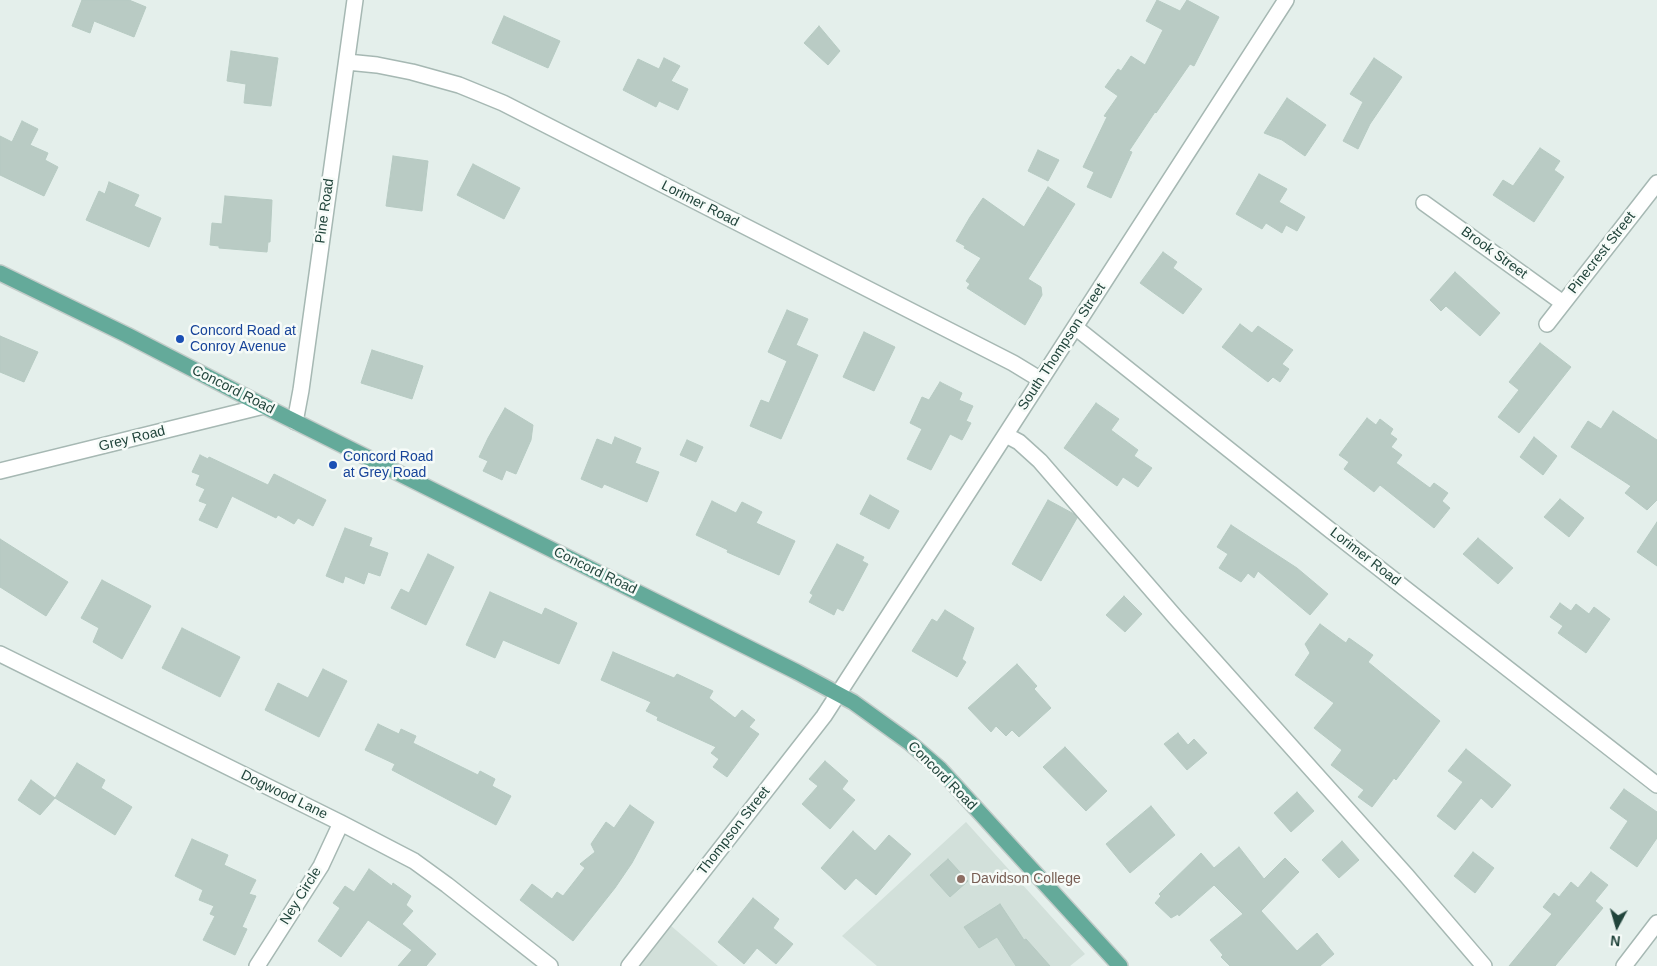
<!DOCTYPE html>
<html>
<head>
<meta charset="utf-8">
<style>
	body { margin:0 }
	#map { position:relative; width:1657px; height:966px; overflow:hidden; background:#e4efeb; font-family:Helvetica,sans-serif }
	canvas { display:block }
	.north { position:absolute; left:1592px; top:901px; width:50px; height:50px; -webkit-text-stroke:4px #f6fbf8; paint-order:stroke; rotate:186deg; font-size:14px; font-weight:700; line-height:20px; text-align:center; color:#21443b }
	.north::after { content:''; display:block; margin:auto; width:18px; height:22px; background:#21443b; clip-path:polygon(50% 0,100% 100%,50% 72%,0 100%) }
</style>
</head>
<body>
<div id="map">
<canvas width="1657" height="966"></canvas>
<div class="north">N</div>
</div>
<script>
const ctx = document.querySelector('canvas').getContext('2d');
ctx.lineJoin = 'round';
function paint(path, color) { ctx.fillStyle = color; ctx.fill(path, 'evenodd'); }
const poly = rows => new Path2D(rows.map(r => 'M' + r).join(''));
function stroke(path, color, width, dash) { ctx.strokeStyle = color; ctx.lineWidth = width; ctx.lineCap = dash ? 'butt' : 'round'; ctx.setLineDash(dash || []); ctx.stroke(path); }
function drawText(font, color, halo, rows, align = 'center') {
  ctx.font = font + ' Helvetica,sans-serif'; ctx.lineWidth = 5; ctx.setLineDash([]); ctx.textBaseline = 'middle'; ctx.strokeStyle = halo; ctx.fillStyle = color; for (const [text, x, y, turn = 0] of rows) {
    ctx.save(); ctx.translate(x, y); ctx.rotate((+turn || 0) * Math.PI / 180); ctx.textAlign = isNaN(turn) ? turn : align; if (halo) ctx.strokeText(text, 0, 0); ctx.fillText(text, 0, 0); ctx.restore();
  }
}
const built = poly([
	[966,822,1085,954,1070,966,877,966,842,936],
	[670,925,718,966,637,966]
]);
const building = poly([
	[82,0,129,0,146,7,134,37,94,21,90,33,72,26,82,0],
	[1157,0,1180,11,1187,0,1219,17,1194,66,1190,64,1156,113,1155,112,1129,151,1132,152,1111,198,1087,187,1094,172,1083,167,1107,117,1104,116,1118,96,1105,87,1118,69,1121,71,1131,56,1145,65,1163,30,1146,21,1157,0],
	[504,16,560,41,548,68,492,43,504,16],
	[819,26,840,51,828,65,804,43,819,26],
	[231,51,278,58,271,106,244,103,246,84,227,81,231,51],
	[664,58,680,66,671,81,688,89,678,110,659,101,656,107,623,90,638,59,659,69,664,58],
	[1374,58,1402,77,1370,124,1358,149,1343,141,1363,102,1350,94,1374,58],
	[1287,98,1326,125,1305,156,1282,140,1264,133,1287,98],
	[22,121,38,129,30,145,48,153,45,160,58,167,44,196,0,175,0,136,12,142,22,121],
	[1540,148,1560,161,1554,170,1564,177,1534,222,1493,195,1503,180,1513,186,1540,148],
	[1038,150,1059,160,1048,181,1028,171,1038,150],
	[393,156,428,161,422,211,386,206,393,156],
	[473,164,520,188,504,219,457,195,473,164],
	[1259,174,1287,189,1279,202,1305,217,1297,231,1286,225,1282,233,1266,223,1262,229,1236,214,1259,174],
	[109,182,139,195,134,206,161,218,149,247,86,220,99,191,105,194,109,182],
	[1048,187,1075,204,1028,279,1041,287,1042,295,1025,325,967,288,970,284,966,281,981,258,964,248,965,246,956,241,970,217,983,198,1024,227,1048,187],
	[225,196,272,200,270,242,268,242,267,252,219,248,219,246,210,245,212,223,222,224,225,196],
	[1163,252,1177,262,1173,268,1202,289,1183,314,1140,283,1163,252],
	[1455,272,1500,313,1480,336,1446,306,1441,311,1430,300,1455,272],
	[787,310,808,319,796,345,818,355,781,439,750,426,761,400,769,403,787,361,768,352,787,310],
	[1240,324,1252,333,1258,326,1293,350,1282,364,1289,369,1280,382,1273,377,1268,382,1222,347,1240,324],
	[864,332,895,347,874,391,843,377,864,332],
	[0,336,38,352,24,382,0,372,0,336],
	[1540,343,1571,367,1519,433,1498,417,1519,390,1509,382,1540,343],
	[372,350,423,366,412,399,361,383,372,350],
	[940,382,962,393,959,400,973,406,966,421,971,423,962,440,950,434,931,470,907,459,922,429,910,423,922,397,929,400,940,382],
	[1096,403,1119,419,1111,430,1138,450,1134,456,1152,468,1138,487,1123,477,1117,486,1064,448,1096,403],
	[505,408,533,425,531,440,516,474,506,470,502,480,483,471,488,461,479,457,488,438,505,408],
	[1613,411,1657,440,1657,500,1647,510,1625,493,1631,486,1571,447,1588,421,1601,429,1613,411],
	[1367,418,1376,425,1380,419,1393,429,1390,434,1397,439,1391,447,1402,455,1396,463,1430,488,1434,483,1448,493,1442,501,1450,508,1434,528,1380,485,1374,492,1344,469,1349,462,1339,455,1367,418],
	[615,437,641,448,635,463,659,472,647,502,604,484,602,488,581,479,597,439,612,445,615,437],
	[1534,437,1557,456,1543,475,1520,457,1534,437],
	[687,440,703,447,696,462,680,455,687,440],
	[200,455,208,459,209,457,268,485,274,474,326,500,313,526,298,518,294,524,278,515,276,518,232,496,217,528,199,520,207,504,199,501,205,489,196,485,200,475,192,472,200,455],
	[870,495,899,511,889,529,860,514,870,495],
	[1560,499,1584,518,1569,537,1544,517,1560,499],
	[1048,500,1074,514,1077,518,1041,581,1012,564,1048,500],
	[712,501,736,513,742,502,762,512,756,523,795,541,779,575,727,552,728,550,696,535,712,501],
	[1657,522,1657,566,1637,552,1657,522],
	[1231,525,1297,568,1328,594,1310,615,1258,571,1254,578,1248,573,1241,582,1219,568,1228,554,1217,547,1231,525],
	[345,528,372,538,369,546,388,553,380,576,368,572,364,584,345,576,343,583,326,576,345,528],
	[1478,538,1513,568,1498,584,1463,554,1478,538],
	[0,539,68,582,46,616,0,587,0,539],
	[837,544,864,557,862,561,868,564,843,611,837,608,834,615,809,602,813,595,810,593,837,544],
	[428,554,454,567,426,625,391,608,401,589,409,593,428,554],
	[102,580,151,606,122,659,93,642,99,628,81,618,102,580],
	[490,592,542,615,545,608,577,623,559,664,503,640,495,658,466,645,490,592],
	[1124,596,1142,614,1125,632,1106,615,1124,596],
	[1560,603,1571,611,1576,604,1589,614,1594,607,1610,619,1586,653,1558,633,1563,626,1550,617,1560,603],
	[945,610,974,628,962,659,966,662,957,677,912,651,932,619,937,622,945,610],
	[1320,624,1346,643,1349,638,1373,655,1368,662,1440,721,1396,780,1394,778,1372,807,1358,797,1364,790,1331,765,1342,750,1314,728,1334,703,1295,675,1310,653,1305,644,1320,624],
	[182,628,240,657,220,697,162,668,182,628],
	[613,652,674,678,677,674,713,691,709,698,735,718,742,710,755,720,749,727,759,734,727,777,713,767,719,759,711,753,716,747,657,720,658,717,646,711,651,702,601,680,613,652],
	[1017,664,1037,686,1034,689,1051,708,1019,737,1012,730,1006,736,996,726,991,732,968,708,1017,664],
	[323,669,347,681,319,737,265,710,278,683,308,698,323,669],
	[378,724,399,734,401,729,416,736,413,743,478,775,480,771,495,779,492,786,511,796,496,825,392,770,395,764,365,750,378,724],
	[1178,733,1188,745,1194,739,1207,753,1187,770,1164,744,1178,733],
	[1065,747,1107,791,1086,811,1043,767,1065,747],
	[1466,749,1511,785,1492,808,1481,798,1455,830,1437,816,1463,782,1448,771,1466,749],
	[825,761,848,781,842,789,855,800,830,829,802,804,818,786,809,779,825,761],
	[77,763,105,780,101,788,132,807,115,835,55,798,77,763],
	[31,780,55,798,40,815,18,800,31,780],
	[1624,789,1657,812,1657,838,1637,867,1610,848,1628,821,1610,808,1624,789],
	[1297,792,1314,811,1291,832,1274,813,1297,792],
	[630,805,654,822,632,863,615,888,573,941,520,900,532,884,552,899,557,892,563,896,585,868,580,864,595,852,591,844,606,822,614,828,630,805],
	[1151,806,1175,835,1130,873,1106,844,1151,806],
	[853,831,875,851,889,835,911,854,876,895,856,878,845,890,821,868,853,831],
	[192,839,228,855,224,865,256,880,249,894,256,896,242,927,247,929,235,955,203,940,215,916,210,914,214,906,199,900,203,890,175,876,192,839],
	[1342,841,1359,860,1339,878,1322,860,1342,841],
	[1239,847,1264,879,1285,858,1299,872,1261,911,1297,951,1317,933,1334,954,1320,966,1230,966,1221,957,1223,955,1210,940,1243,914,1214,885,1179,916,1178,914,1171,918,1155,903,1161,896,1159,894,1201,853,1214,868,1239,847],
	[1473,852,1494,868,1475,893,1454,876,1473,852],
	[948,859,968,881,950,897,930,875,948,859],
	[369,869,392,886,393,883,411,896,406,905,413,911,402,924,436,954,426,966,398,966,412,950,368,920,341,957,318,941,340,908,333,903,345,886,354,892,369,869],
	[1591,872,1608,885,1595,901,1603,908,1555,966,1509,966,1552,914,1543,907,1554,893,1559,897,1571,882,1578,888,1591,872],
	[753,898,779,919,773,928,793,944,776,964,757,948,744,964,718,942,753,898],
	[1000,904,1024,940,1026,939,1050,966,1016,966,997,937,979,948,964,927,1000,904]
]);
const minor = poly([
	[347,62,377,65,412,72,459,85,503,103,1013,363,1041,380],
	[1424,203,1563,303],
	[1547,324,1657,183],
	[1075,327,1330,530,1657,785],
	[295,422,301,390,355,0],
	[1006,435,1019,442,1040,461,1176,618,1406,875,1484,966],
	[0,471,264,406],
	[0,654,341,823,414,861,447,885,550,966],
	[257,966,321,866,341,823],
	[629,966,824,716,1286,0],
	[1624,966,1657,923]
]);
const major = poly([
	[0,273,127,335,264,406,797,672,853,702,910,743,940,769,1120,966]
]);
const markers = [
	[180,339,5,"#1a4fb4"],
	[333,465,5,"#1a4fb4"],
	[961,879,5,"#8d6e63"]
];
const streetNames = [
	["Lorimer Road",700,204,27],
	["Pine Road",325,211,-82],
	["Brook Street",1494,253,36],
	["Pinecrest Street",1602,253,-52],
	["South Thompson Street",1062,347,-57],
	["Concord Road",233,390,27],
	["Grey Road",132,439,-14],
	["Lorimer Road",1365,557,38],
	["Concord Road",595,571,26],
	["Concord Road",942,776,45],
	["Dogwood Lane",284,795,26],
	["Thompson Street",734,831,-52],
	["Ney Circle",301,896,-58]
];
const transitNames = [
	["Concord Road at",190,331],
	["Conroy Avenue",190,347],
	["Concord Road",343,457],
	["at Grey Road",343,473]
];
const educationNames = [
	["Davidson College",971,879]
];
paint(built, '#d2e0da');
paint(building, '#b9cbc4');
stroke(building, '#b6cac2', 1);
stroke(minor, '#a6b8b3', 18);
stroke(major, '#c1cbc8', 18);
stroke(minor, '#fff', 15);
stroke(major, '#64aa9a', 15);
for (const [x, y, r, color] of markers) { const dot = new Path2D(); dot.arc(x, y, r, 0, 2 * Math.PI); ctx.fillStyle = color; ctx.fill(dot); stroke(dot, '#f6fbf8', 2); }
drawText('14px', '#21443b', '#f6fbf8', streetNames);
drawText('14px', '#164399', '#f6fbf8', transitNames, 'left');
drawText('14px', '#785e54', '#f6fbf8', educationNames, 'left');
</script>
</body>
</html>
